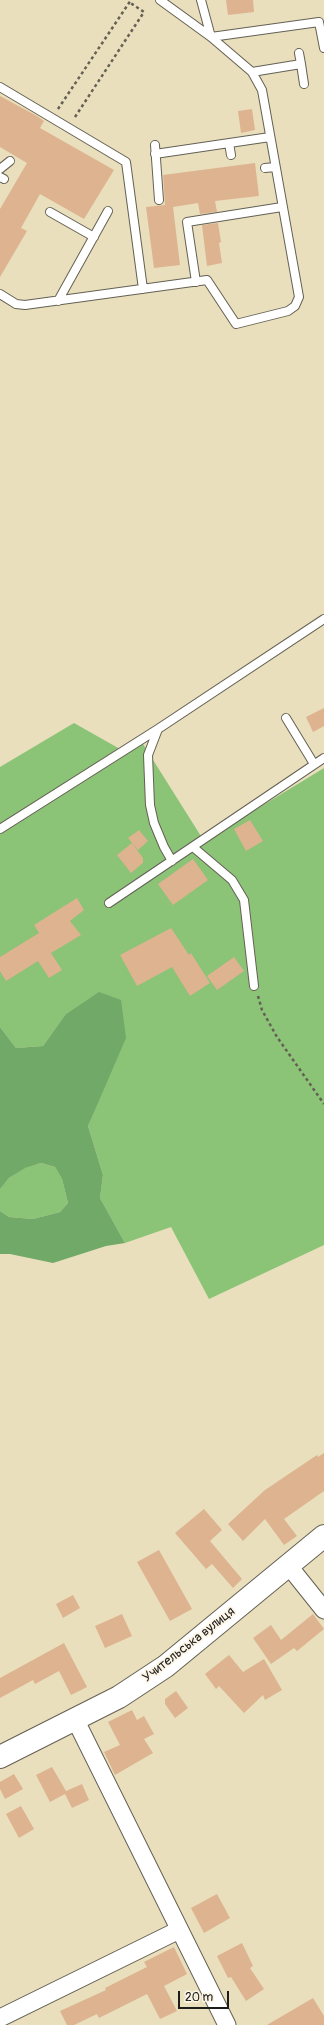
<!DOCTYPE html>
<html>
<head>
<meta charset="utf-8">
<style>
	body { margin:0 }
	#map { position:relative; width:324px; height:2025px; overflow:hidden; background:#e9dfbc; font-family:Pangolin,sans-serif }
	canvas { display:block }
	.scale { position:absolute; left:178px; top:1991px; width:51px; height:18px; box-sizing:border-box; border:2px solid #1c1c1c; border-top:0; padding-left:5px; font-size:12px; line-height:14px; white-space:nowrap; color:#1c1c1c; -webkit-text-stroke:3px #fcf5e5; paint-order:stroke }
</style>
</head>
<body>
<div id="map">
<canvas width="324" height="2025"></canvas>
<div class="scale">20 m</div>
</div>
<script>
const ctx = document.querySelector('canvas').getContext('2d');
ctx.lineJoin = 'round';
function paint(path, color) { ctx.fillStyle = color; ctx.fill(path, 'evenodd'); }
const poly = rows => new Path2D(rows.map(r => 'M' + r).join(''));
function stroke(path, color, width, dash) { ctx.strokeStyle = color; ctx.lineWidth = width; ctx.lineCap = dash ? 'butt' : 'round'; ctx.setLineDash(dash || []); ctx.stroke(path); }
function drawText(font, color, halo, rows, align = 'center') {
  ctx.font = font + ' Pangolin,sans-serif'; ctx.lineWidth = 3.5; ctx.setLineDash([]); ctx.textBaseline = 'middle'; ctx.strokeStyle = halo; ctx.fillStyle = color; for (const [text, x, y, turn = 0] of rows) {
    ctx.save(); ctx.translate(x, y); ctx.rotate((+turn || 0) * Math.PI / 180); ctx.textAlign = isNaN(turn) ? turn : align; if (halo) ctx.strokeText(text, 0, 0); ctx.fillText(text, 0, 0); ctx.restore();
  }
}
const green = poly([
	[74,723,120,749,138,736,204,841,324,768,324,1245,209,1299,171,1227,125,1243,100,1198,103,1175,88,1126,99,1099,65,1015,43,1046,16,1048,0,1027,0,767],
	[41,1163,55,1167,62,1179,68,1203,60,1212,33,1219,9,1217,0,1211,0,1189,2,1186,9,1178,24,1168]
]);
const forest = poly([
	[99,992,121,1000,126,1038,88,1126,103,1175,100,1198,125,1243,106,1246,53,1263,10,1254,0,1254,0,1211,9,1217,33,1219,60,1212,68,1203,62,1179,55,1167,41,1163,25,1168,9,1178,0,1189,0,1027,16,1048,43,1046,65,1015]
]);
const building = poly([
	[226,0,253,0,254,12,228,15],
	[0,96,37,116,44,121,40,128,114,170,84,219,40,194,21,228,27,231,0,277,0,209,27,163,0,147],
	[252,109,255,130,241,133,238,111],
	[255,163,259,196,215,201,217,212,200,214,198,203,173,207,180,265,154,268,146,207,165,205,163,175],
	[218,223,221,242,219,243,222,263,207,266,202,225],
	[324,708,324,726,313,732,306,717],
	[250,820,263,841,246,851,234,829],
	[139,830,148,841,138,850,128,838],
	[132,843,143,858,143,863,131,873,117,855],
	[193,859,208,880,173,905,158,884],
	[77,898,84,910,70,921,81,935,51,953,62,970,49,978,38,961,6,981,0,971,0,957,39,933,34,925],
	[171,928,189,955,191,953,210,983,190,996,172,967,137,986,120,955],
	[234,957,244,971,217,990,207,976],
	[324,1453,324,1491,284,1519,297,1536,284,1545,265,1519,243,1541,228,1524,265,1490,317,1455,318,1457],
	[204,1509,222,1530,210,1541,242,1579,233,1588,212,1564,206,1569,175,1533],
	[159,1550,192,1609,170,1621,137,1562],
	[73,1595,80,1608,63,1618,56,1604],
	[122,1614,132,1636,105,1648,95,1626],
	[313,1614,324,1629,297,1651,294,1648,271,1664,253,1638,271,1625,281,1640],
	[64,1643,87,1687,71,1695,59,1671,35,1684,33,1680,0,1698,0,1678],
	[229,1655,243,1672,264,1659,282,1690,265,1700,263,1695,244,1713,219,1686,216,1689,205,1674],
	[176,1691,188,1708,175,1718,165,1704,165,1699],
	[132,1710,137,1720,144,1716,154,1734,144,1739,153,1753,115,1775,104,1752,120,1745,108,1722],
	[52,1767,66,1791,82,1784,89,1800,72,1808,65,1794,50,1802,36,1775],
	[14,1774,23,1789,5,1799,0,1789,0,1782],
	[21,1806,34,1829,19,1838,6,1814],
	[217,1894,230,1918,204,1933,191,1908],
	[242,1943,253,1966,250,1968,264,1989,246,2001,231,1977,228,1978,217,1956],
	[174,1947,187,1974,164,1986,177,2011,160,2019,147,1994,99,2018,97,2014,74,2025,67,2025,60,2011,106,1990,105,1988,147,1967,144,1962],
	[313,1998,324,2016,324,2025,267,2025]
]);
const path = poly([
	[58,109,131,0],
	[75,117,144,12,129,2],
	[258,996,262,1010,277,1037,324,1104]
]);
const service = poly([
	[201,0,211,37,319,22,324,48],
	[301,64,304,84],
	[252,72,301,64,299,53],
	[0,87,126,162,143,289],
	[229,143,231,155],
	[155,145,159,200],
	[155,154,270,137],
	[265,168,275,167],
	[0,169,10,161],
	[0,177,4,179],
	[50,212,94,237],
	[196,282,187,222,282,207],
	[0,294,16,304,25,305,207,280,236,324,288,311,295,306,299,297,262,90,252,72,211,37,160,0],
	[58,301,108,211],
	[286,718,314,764],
	[158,729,148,755,150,805,154,823,164,847,172,861],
	[0,829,158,729,324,619],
	[193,847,232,880,244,900,254,986],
	[109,903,324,758]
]);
const minor = poly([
	[288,1565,324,1610],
	[75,1719,227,2025],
	[0,2018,179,1930]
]);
const secondary = poly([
	[0,1757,119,1697,166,1666,324,1536]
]);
const streetNames = [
	["Учительська вулиця",189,1645,-38]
];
paint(green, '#8bc377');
paint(forest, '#70a968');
paint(building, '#deb390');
stroke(service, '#646054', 10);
stroke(minor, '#646054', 19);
stroke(secondary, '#646054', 24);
stroke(path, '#646054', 2.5, [3, 3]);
stroke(service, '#fff', 8);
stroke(minor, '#fff', 17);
stroke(secondary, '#fff', 22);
drawText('13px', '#1c1c1c', '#fcf5e5', streetNames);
</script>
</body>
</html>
